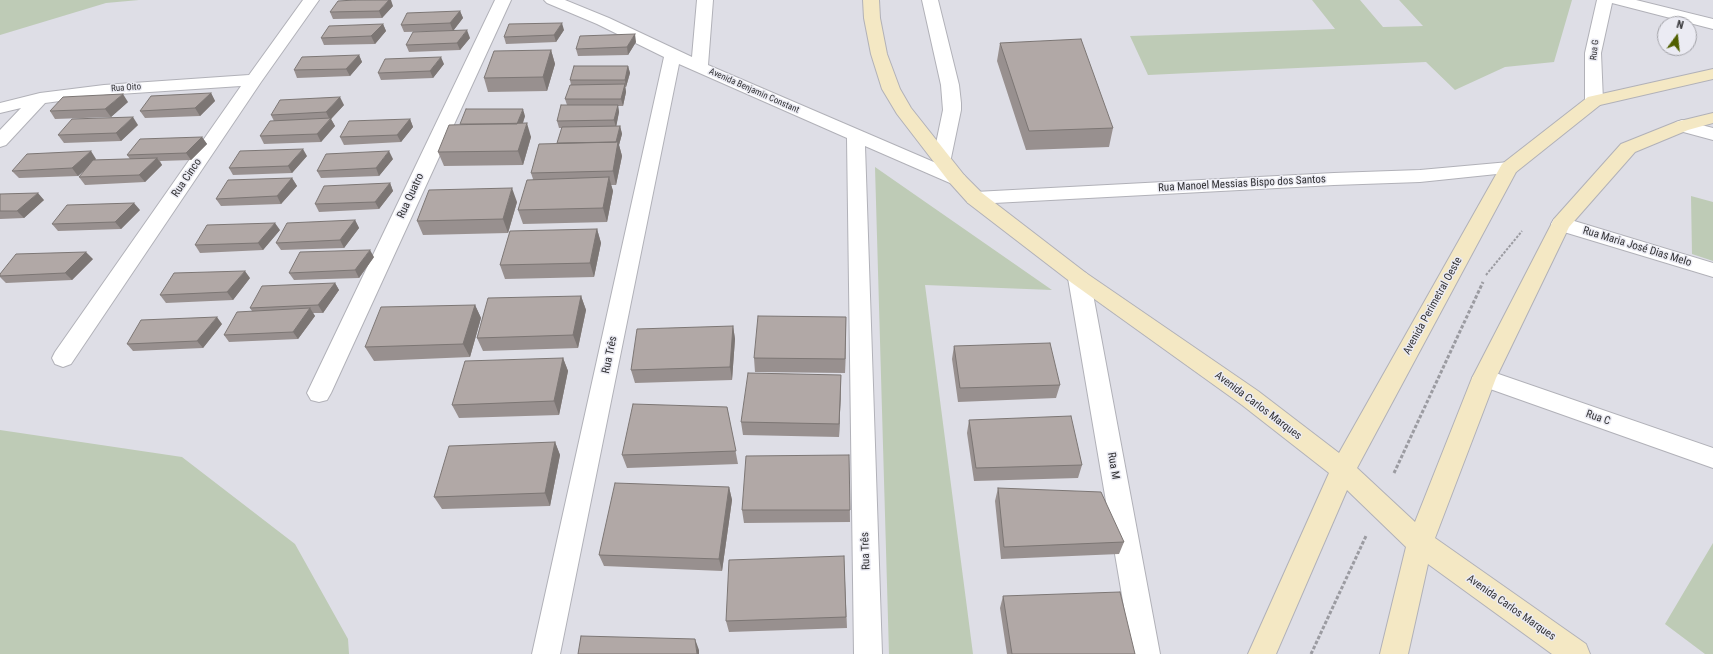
<!DOCTYPE html>
<html>
<head>
<meta charset="utf-8">
<style>
	body { margin:0 }
	#map { position:relative; width:1713px; height:654px; overflow:hidden; background:#dedee6; font-family:"Roboto Condensed",sans-serif }
	canvas { display:block }
	.north { position:absolute; left:1657px; top:16px; width:40px; height:40px; box-sizing:border-box; background:#ebebf3; border:1px solid #a1a1a7; border-radius:50%; rotate:15deg; font-size:11px; font-weight:700; line-height:16px; text-align:center; color:#323235 }
	.north::after { content:''; display:block; margin:auto; width:14px; height:18px; background:#505f00; clip-path:polygon(50% 0,100% 100%,50% 72%,0 100%) }
</style>
</head>
<body>
<div id="map">
<canvas width="1713" height="654"></canvas>
<div class="north">N</div>
</div>
<script>
const ctx = document.querySelector('canvas').getContext('2d');
ctx.lineJoin = 'round';
function paint(path, color) { ctx.fillStyle = color; ctx.fill(path, 'evenodd'); }
const poly = rows => new Path2D(rows.map(r => 'M' + r).join(''));
function stroke(path, color, width, dash) { ctx.strokeStyle = color; ctx.lineWidth = width; ctx.lineCap = dash ? 'butt' : 'round'; ctx.setLineDash(dash || []); ctx.stroke(path); }
function drawText(font, color, halo, rows, align = 'center') {
  ctx.font = font + ' "Roboto Condensed",sans-serif'; ctx.lineWidth = 3; ctx.setLineDash([]); ctx.textBaseline = 'middle'; ctx.strokeStyle = halo; ctx.fillStyle = color; for (const [text, x, y, turn = 0] of rows) {
    ctx.save(); ctx.translate(x, y); ctx.rotate((+turn || 0) * Math.PI / 180); ctx.textAlign = isNaN(turn) ? turn : align; if (halo) ctx.strokeText(text, 0, 0); ctx.fillText(text, 0, 0); ctx.restore();
  }
}
const green = poly([
	[0,0,139,0,106,3,0,35],
	[1312,0,1360,0,1383,27,1423,26,1399,0,1572,0,1554,62,1505,67,1455,90,1426,62,1148,75,1130,36,1335,29],
	[875,167,1052,290,925,285,973,654,889,654],
	[1691,196,1713,202,1713,261,1692,254],
	[0,430,182,457,295,544,348,639,349,654,0,654],
	[1713,543,1713,654,1705,654,1665,624]
]);
const pathFar1 = poly([
	[1486,275,1522,231]
]);
const path = poly([
	[1394,473,1483,282],
	[1311,654,1366,536]
]);
const street = poly([
	[303,0,319,0,261,82,71,364,63,367,55,364,52,358,55,352,241,86,104,95,45,103,6,145,0,147,0,130,21,108,0,113,0,103,40,93,104,85,249,75,303,0],
	[495,0,511,0,331,393,327,400,319,402,311,400,307,393,495,0],
	[544,0,565,0,609,18,692,57,697,0,713,0,708,65,964,175,967,179,964,183,957,185,950,183,865,146,882,654,854,654,847,138,679,64,560,654,532,654,664,57,597,24,547,3,544,0],
	[922,0,938,0,959,85,961,103,961,110,951,158,949,162,942,164,935,162,933,158,943,110,941,85,922,0],
	[1597,0,1636,0,1713,19,1713,29,1612,3,1601,53,1603,101,1600,105,1594,106,1588,105,1585,101,1585,53,1597,0],
	[1682,120,1713,128,1713,140,1676,130,1673,126,1676,122,1682,120],
	[1509,162,1516,164,1518,168,1516,172,1420,182,1334,185,975,204,968,203,965,198,968,193,975,192,1334,173,1420,170,1509,162],
	[1561,217,1713,263,1713,277,1554,229,1551,224,1554,219,1561,217],
	[1079,270,1086,273,1090,278,1160,654,1132,654,1068,278,1072,273,1079,270],
	[1484,369,1713,448,1713,468,1476,384,1472,378,1476,372,1484,369]
]);
const secondary = poly([
	[863,0,879,0,880,18,887,54,900,89,911,108,964,175,982,193,1086,273,1258,391,1339,453,1502,164,1588,97,1713,69,1713,79,1600,105,1516,172,1357,468,1415,522,1472,378,1554,219,1621,144,1676,122,1713,113,1713,123,1688,130,1635,152,1569,227,1496,378,1435,538,1586,644,1590,654,1552,654,1428,564,1408,654,1380,654,1406,547,1347,490,1276,654,1248,654,1329,473,1242,405,1072,283,968,203,950,183,897,114,882,89,871,54,864,18,863,0]
]);
const wall = poly([
	[393,6,382,18,333,19,330,12],
	[460,11,463,18,453,31,404,32,401,25],
	[383,24,386,31,375,44,324,45,321,38],
	[564,30,556,42,506,44,504,37],
	[470,38,460,50,409,52,406,45],
	[636,42,628,55,578,56,576,49],
	[1000,43,1113,128,1109,147,1026,150,997,61],
	[551,50,555,64,547,91,488,92,484,78],
	[359,55,362,62,350,76,297,78,294,70],
	[444,64,433,78,381,80,378,73],
	[628,66,630,73,626,87,625,87,626,92,623,106,618,106,619,112,616,126,620,126,622,134,619,145,622,156,616,185,611,185,613,191,607,222,523,224,518,210,533,179,531,173,558,144,557,143,562,128,559,128,557,121,567,105,565,99,571,85,570,80],
	[211,93,215,101,200,116,145,118,140,111],
	[128,102,111,117,55,119,50,111],
	[344,105,331,119,335,126,321,142,264,144,260,136,274,121,271,115],
	[525,116,523,123,531,137,523,165,444,166,438,152,460,125],
	[410,119,413,127,401,142,344,145,340,137],
	[138,125,121,141,64,143,58,135],
	[202,137,207,144,191,160,160,161,162,165,145,182,85,185,79,177,88,167,78,176,19,178,12,171,96,159,95,160,130,159,127,155],
	[307,156,292,173,233,175,229,168],
	[393,159,379,176,321,178,317,171],
	[292,178,297,186,281,204,221,206,216,199],
	[390,183,393,191,379,209,319,212,315,204],
	[0,194,44,200,24,218,0,219],
	[517,202,508,233,423,235,417,221],
	[140,210,121,229,58,231,52,224],
	[355,220,359,228,344,248,281,250,276,243],
	[597,229,601,243,594,277,505,279,500,265],
	[280,230,263,250,200,253,195,245],
	[374,257,359,278,294,280,289,273],
	[93,259,72,280,6,283,0,277,0,274],
	[250,278,233,300,166,303,160,295],
	[335,283,339,290,323,313,313,313,315,316,298,339,229,342,224,335,252,311,250,308],
	[581,296,586,310,578,348,483,351,477,338],
	[475,305,481,318,470,357,374,361,365,347],
	[846,317,845,373,755,372,754,358],
	[222,324,203,348,133,351,127,344],
	[733,326,735,339,732,380,635,383,631,370],
	[954,346,1060,385,1056,398,958,402,952,359],
	[563,358,568,371,559,415,459,418,452,405],
	[841,375,841,388,839,437,743,435,741,422],
	[727,407,738,464,627,468,622,455],
	[969,420,1082,465,1078,478,974,481,967,433],
	[555,442,560,455,550,506,442,509,434,497],
	[849,455,850,522,744,523,742,510],
	[729,487,732,500,722,571,604,566,599,555],
	[998,488,1124,542,1119,554,1001,559,995,501],
	[844,556,847,628,729,632,726,621],
	[1003,596,1135,654,1007,654,1000,608]
]);
const shadedWall = poly([
	[389,0,391,0,393,6,382,18,379,11],
	[460,11,463,18,453,31,450,23],
	[562,23,564,30,556,42,554,35],
	[383,24,386,31,375,44,371,36],
	[467,30,470,38,460,50,457,43],
	[635,34,636,42,628,55,627,47],
	[551,50,555,64,547,91,543,77],
	[359,55,362,62,350,76,346,69],
	[441,57,444,64,433,78,430,71],
	[628,66,630,73,626,87,625,80],
	[625,84,626,92,623,106,621,99],
	[211,93,215,101,200,116,195,108],
	[123,94,128,102,111,117,105,109],
	[340,97,344,105,331,119,335,126,321,142,317,134,330,120,326,112],
	[618,105,619,112,616,128,614,120],
	[523,109,525,116,520,131,517,124],
	[133,117,138,125,121,141,116,133],
	[410,119,413,127,401,142,397,135],
	[527,123,531,137,523,165,518,151],
	[620,126,622,134,619,145,622,156,616,185,613,171,616,142],
	[202,137,207,144,191,160,186,153],
	[303,149,307,156,292,173,288,166],
	[91,151,96,159,78,176,72,168],
	[389,151,393,159,379,176,376,168],
	[157,158,162,165,145,182,139,175],
	[609,177,613,191,607,222,603,208],
	[292,178,297,186,281,204,277,196],
	[390,183,393,191,379,209,375,202],
	[512,188,517,202,508,233,503,219],
	[38,193,44,200,24,218,17,211],
	[134,203,140,210,121,229,115,222],
	[355,220,359,228,344,248,340,240],
	[275,223,280,230,263,250,258,243],
	[597,229,601,243,594,277,590,263],
	[370,250,374,257,359,278,355,270],
	[86,252,93,259,72,280,65,273],
	[245,271,250,278,233,300,227,292],
	[335,283,339,290,323,313,318,305],
	[581,296,586,310,578,348,573,335],
	[475,305,481,318,470,357,463,344],
	[310,308,315,316,298,339,293,332],
	[217,317,222,324,203,348,197,341],
	[846,317,846,331,845,373,845,359],
	[733,326,735,339,732,380,730,367],
	[563,358,568,371,559,415,554,401],
	[841,375,841,388,839,437,839,424],
	[555,442,560,455,550,506,545,493],
	[729,487,732,500,722,571,719,559],
	[695,639,699,650,699,654,697,654]
]);
const building = poly([
	[355,0,389,0,379,11,330,12,338,1,355,0],
	[460,11,450,23,401,25,407,13,460,11],
	[562,23,554,35,504,37,509,24,562,23],
	[383,24,371,36,321,38,329,26,383,24],
	[467,30,457,43,406,45,413,32,467,30],
	[635,34,627,47,576,49,580,36,635,34],
	[1081,39,1113,128,1029,131,1000,43,1081,39],
	[551,50,543,77,484,78,494,51,551,50],
	[359,55,346,69,294,70,302,57,359,55],
	[441,57,430,71,378,73,385,59,441,57],
	[574,66,628,66,625,80,570,80,574,66],
	[625,84,621,99,565,99,570,85,625,84],
	[211,93,195,108,140,111,151,96,211,93],
	[123,94,105,109,50,111,63,97,123,94],
	[340,97,326,112,271,115,280,100,340,97],
	[561,105,618,105,614,120,557,121,561,105],
	[466,109,523,109,517,124,460,124,466,109],
	[133,117,116,133,58,135,72,119,133,117],
	[331,118,317,134,260,136,270,121,331,118],
	[410,119,397,135,340,137,349,121,410,119],
	[527,123,518,151,438,152,449,125,527,123],
	[620,126,616,142,557,143,562,127,620,126],
	[202,137,186,153,127,155,140,139,202,137],
	[618,142,613,171,531,173,539,144,618,142],
	[303,149,288,166,229,168,240,151,303,149],
	[91,151,72,168,12,171,27,154,91,151],
	[389,151,376,168,317,171,326,154,389,151],
	[157,158,139,175,79,177,93,160,157,158],
	[609,177,603,208,518,210,527,180,609,177],
	[292,178,277,196,216,199,228,180,292,178],
	[390,183,375,202,315,204,324,186,390,183],
	[512,188,503,219,417,221,429,190,512,188],
	[38,193,17,211,0,211,0,194,38,193],
	[134,203,115,222,52,224,67,205,134,203],
	[355,220,340,240,276,243,287,223,355,220],
	[275,223,258,243,195,245,207,225,275,223],
	[597,229,590,263,500,265,510,231,597,229],
	[370,250,355,270,289,273,300,252,370,250],
	[86,252,65,273,0,276,0,274,16,254,86,252],
	[245,271,227,292,160,295,174,273,245,271],
	[335,283,318,305,250,308,262,286,335,283],
	[581,296,573,335,477,338,488,298,581,296],
	[475,305,463,344,365,347,381,307,475,305],
	[310,308,293,332,224,335,237,312,310,308],
	[758,316,846,317,845,359,754,358,758,316],
	[217,317,197,341,127,344,141,320,217,317],
	[733,326,730,367,631,370,637,329,733,326],
	[1050,343,1060,385,960,388,954,346,1050,343],
	[563,358,554,401,452,405,465,361,563,358],
	[748,373,841,375,839,424,741,422,748,373],
	[633,404,727,407,736,451,622,455,633,404],
	[1071,416,1082,465,976,468,969,420,1071,416],
	[555,442,545,493,434,497,449,446,555,442],
	[849,455,850,510,742,510,746,456,849,455],
	[615,483,729,487,719,559,599,555,615,483],
	[998,488,1101,492,1124,542,1004,547,998,488],
	[844,556,846,617,726,621,729,560,844,556],
	[1120,592,1135,654,1012,654,1003,596,1120,592],
	[581,636,695,639,697,654,578,654,581,636]
]);
const farStreetnames = [
	["Rua G",1595,50,-83],
	["Rua Oito",126,88,-4],
	["Avenida Benjamin Constant",754,91,24]
];
const streetNames = [
	["Rua Cinco",187,178,-56],
	["Rua Manoel Messias Bispo dos Santos",1242,184,-3],
	["Rua Quatro",411,196,-65],
	["Rua Maria José Dias Melo",1637,247,17],
	["Avenida Perimetral Oeste",1433,306,-61],
	["Rua Três",610,355,-78],
	["Avenida Carlos Marques",1258,406,37],
	["Rua C",1598,418,19],
	["Rua M",1113,466,80],
	["Rua Três",866,551,-92],
	["Avenida Carlos Marques",1511,608,35]
];
paint(green, '#becbb6');
stroke(street, '#b1b1b8', 2);
stroke(secondary, '#b1b1b8', 2);
stroke(pathFar1, '#9b9ba1', 2, [2.5, 1.5]);
stroke(path, '#9b9ba1', 3, [3.5, 2]);
paint(street, '#fff');
paint(secondary, '#f4e8c4');
paint(wall, '#98908f');
paint(shadedWall, '#7c7674');
paint(building, '#b1a8a6');
stroke(building, '#7c7674', 1);
drawText('9px', '#323235', '#ebebf3', farStreetnames);
drawText('11px', '#323235', '#ebebf3', streetNames);
</script>
</body>
</html>
